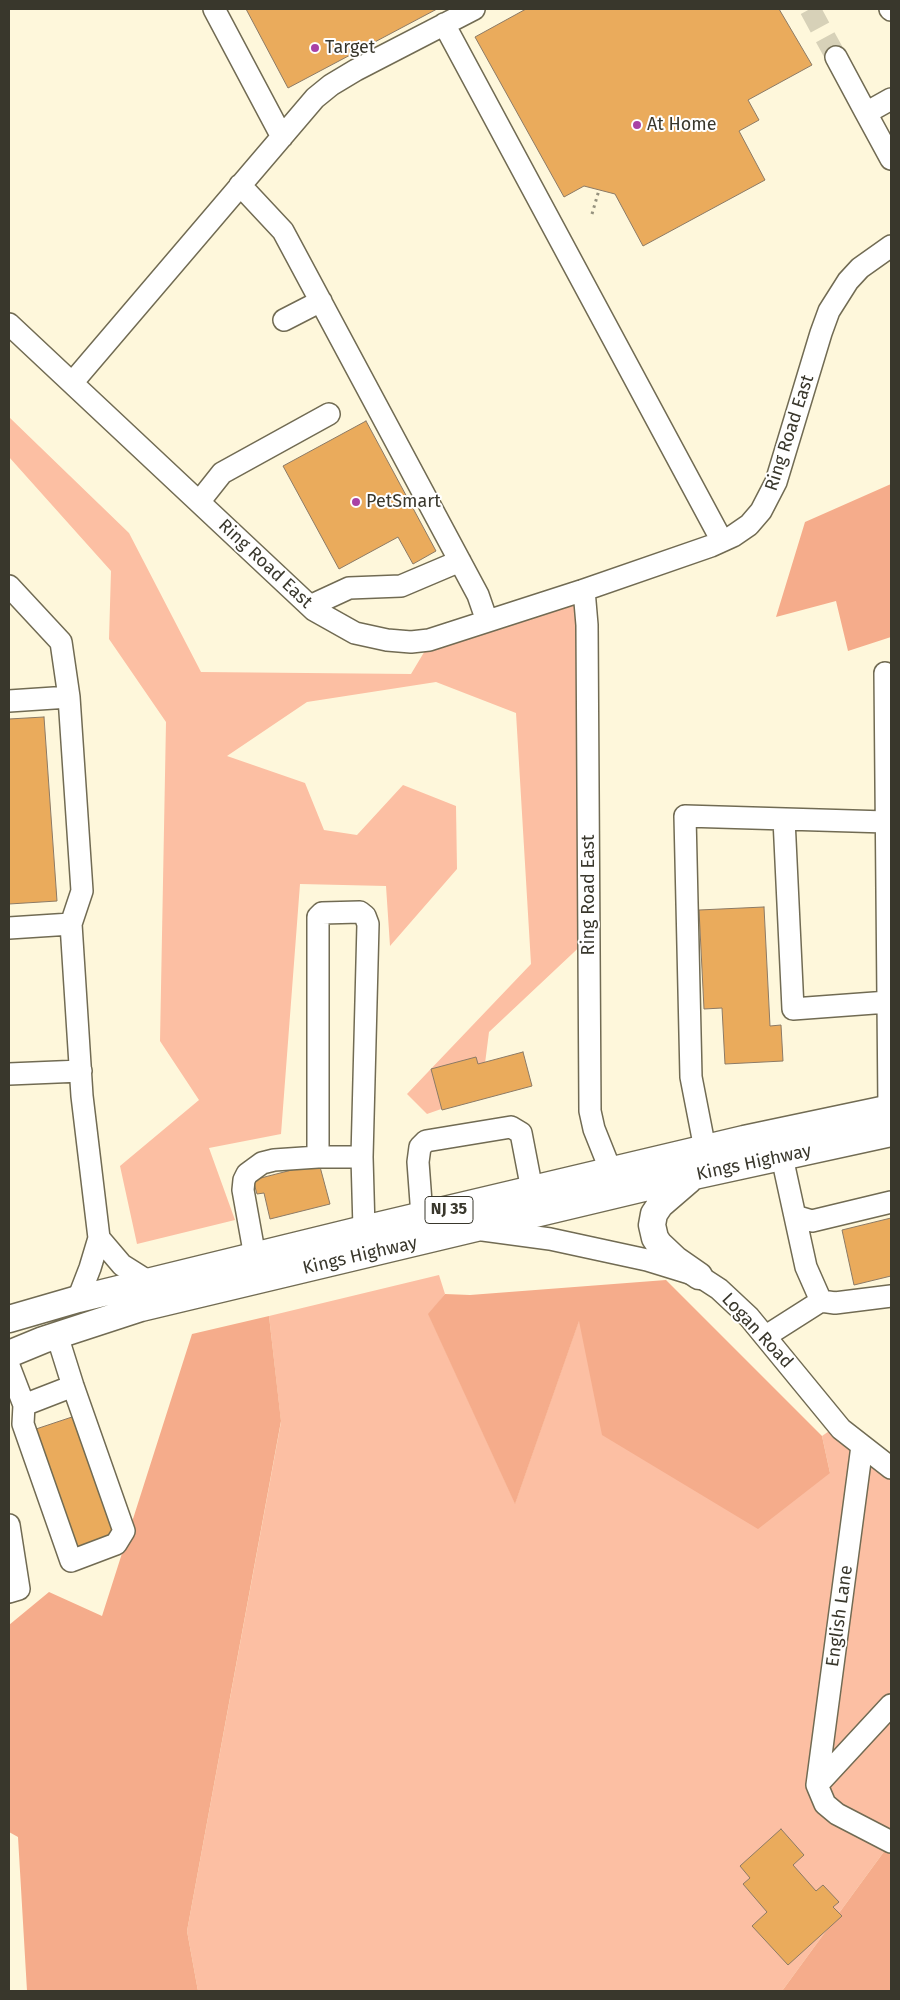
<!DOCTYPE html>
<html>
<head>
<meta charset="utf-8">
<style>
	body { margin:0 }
	#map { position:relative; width:900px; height:2000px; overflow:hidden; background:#fef7db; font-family:"Fira Sans",sans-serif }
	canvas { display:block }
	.frame { position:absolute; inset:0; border:10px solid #39372c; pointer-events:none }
</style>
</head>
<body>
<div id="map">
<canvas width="900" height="2000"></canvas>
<div class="frame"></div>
</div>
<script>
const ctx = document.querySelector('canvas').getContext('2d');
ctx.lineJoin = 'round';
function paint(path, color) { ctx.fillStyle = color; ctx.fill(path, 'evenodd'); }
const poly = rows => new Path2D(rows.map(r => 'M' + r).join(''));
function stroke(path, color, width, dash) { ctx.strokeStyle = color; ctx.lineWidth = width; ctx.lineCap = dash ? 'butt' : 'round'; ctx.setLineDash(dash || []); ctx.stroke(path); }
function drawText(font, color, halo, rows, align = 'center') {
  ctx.font = font + ' "Fira Sans",sans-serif'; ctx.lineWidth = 4; ctx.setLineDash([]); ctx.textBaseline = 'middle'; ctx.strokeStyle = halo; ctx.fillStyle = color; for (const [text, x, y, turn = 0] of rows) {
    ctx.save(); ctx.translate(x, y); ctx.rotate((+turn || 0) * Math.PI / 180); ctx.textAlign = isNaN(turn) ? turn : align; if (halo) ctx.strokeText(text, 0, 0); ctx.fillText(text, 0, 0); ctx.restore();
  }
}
const green = poly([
	[9,417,129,533,201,672,411,674,435,634,587,585,589,938,489,1032,481,1095,427,1114,407,1094,531,964,516,713,436,682,307,702,227,756,305,783,324,830,357,835,403,785,456,806,457,869,390,946,386,886,300,884,281,1134,209,1148,235,1220,137,1244,120,1166,199,1100,160,1041,166,722,109,639,111,571,9,457],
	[439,1275,445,1294,429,1315,515,1503,579,1320,830,1473,822,1436,838,1425,891,1467,891,1842,782,1991,198,1991,187,1931,281,1422,269,1316]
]);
const forest = poly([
	[891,484,891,637,848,651,836,601,776,617,805,522],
	[666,1280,822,1436,830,1473,758,1529,602,1435,579,1321,515,1504,428,1314,445,1294,470,1295],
	[269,1316,281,1421,187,1931,198,1991,27,1991,18,1837,9,1832,9,1625,49,1592,102,1616,192,1334],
	[891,1842,891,1991,782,1991]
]);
const building = poly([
	[246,9,437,9,288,88,246,9],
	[526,9,779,9,812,65,748,100,759,120,739,131,765,180,643,246,615,194,584,186,564,197,475,37,526,9],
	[366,421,436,551,413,564,398,537,339,569,283,466,366,421],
	[44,717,57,901,9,904,9,719,44,717],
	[764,907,770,1026,781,1025,783,1061,725,1064,722,1008,704,1009,699,910,764,907],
	[523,1052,532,1086,442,1110,431,1069,476,1057,478,1064,523,1052],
	[319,1163,330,1204,270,1219,264,1193,257,1194,253,1180,319,1163],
	[891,1218,891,1276,854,1285,842,1230,891,1218],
	[75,1416,117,1536,76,1550,33,1430,75,1416],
	[781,1829,804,1855,793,1865,816,1891,823,1885,839,1902,833,1907,842,1916,788,1965,752,1926,767,1912,743,1884,750,1878,740,1866,781,1829]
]);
const minorTunnel = poly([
	[810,9,836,57]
]);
const path = poly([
	[592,214,599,190]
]);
const minor = poly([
	[214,9,282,137],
	[890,9,891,10],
	[444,24,722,541],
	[836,57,866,113],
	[891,99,866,113,891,159],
	[240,185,283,231,478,595,487,621],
	[284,320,321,301],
	[9,324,314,610,355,633,387,640,411,642,429,640,584,590,711,546,733,536,749,525,761,511,776,482,821,333,829,311,848,281,860,268,891,246],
	[72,383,315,98,331,85,356,70,474,9],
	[199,502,222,473,329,414],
	[9,586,61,642,69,697],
	[584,590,587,625,590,1111,594,1129,616,1184],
	[310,606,349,588,401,586,460,561],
	[885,673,889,1109],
	[9,701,69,697,82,891,71,924],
	[784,819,793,1009,888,1002],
	[9,928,71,924,82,1096,99,1238,90,1268,78,1299],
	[9,1074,81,1071],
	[705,1149,691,1077,685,816,886,822],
	[318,1157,318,917,322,913,360,912,365,916,368,924,362,1157,364,1229],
	[782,1157,806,1267,821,1301,835,1303,891,1296],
	[422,1216,418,1162,420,1147,426,1141,511,1127,521,1133,532,1190],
	[795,1216,812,1221,891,1202],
	[483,1230,550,1239,647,1260,699,1276,719,1289,749,1317,841,1429,891,1468],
	[99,1238,122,1265,149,1282],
	[255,1257,243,1190,244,1180,247,1174,262,1163,274,1160,318,1157,362,1157],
	[766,1336,821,1301],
	[9,1366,24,1405,23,1424,71,1561,116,1544,124,1531,73,1386,57,1335],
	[24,1405,73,1386],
	[862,1446,817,1785,825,1804,837,1814,891,1842],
	[9,1525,19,1589,9,1592],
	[817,1785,891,1705]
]);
const major = poly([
	[689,1180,660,1205,654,1214,652,1225,655,1238,659,1244,676,1260,699,1276],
	[9,1319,78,1299,364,1229,744,1139,891,1108],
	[9,1354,43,1340,141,1308,694,1176,891,1133]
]);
const markers = [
	[315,48,5,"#a942a5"],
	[637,125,5,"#a942a5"],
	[356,502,5,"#a942a5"]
];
const shields = [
	[449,1210,48]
];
const shieldNames = [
	["NJ 35",449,1210]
];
const poiNames = [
	["Target",325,48],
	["At Home",647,125],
	["PetSmart",366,502]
];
const streetNames = [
	["Ring Road East",790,433,-72],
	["Ring Road East",265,564,43],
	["Ring Road East",589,895,-90],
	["Kings Highway",754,1163,-12],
	["Kings Highway",360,1256,-13],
	["Logan Road",757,1331,47],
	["English Lane",840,1616,-82]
];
paint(green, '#fcbfa3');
paint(forest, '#f5ac8b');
paint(building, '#eaab5c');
stroke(building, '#8c7a65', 1);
stroke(minorTunnel, '#d7d1b8', 21, [21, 11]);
stroke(minor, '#716b53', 24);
stroke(major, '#716b53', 29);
stroke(path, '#95917e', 3, [2.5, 4]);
stroke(minor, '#fff', 21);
stroke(major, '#fff', 26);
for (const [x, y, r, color] of markers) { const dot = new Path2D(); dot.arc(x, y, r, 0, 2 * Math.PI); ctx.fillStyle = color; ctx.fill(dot); stroke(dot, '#fff', 2); }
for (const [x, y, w] of shields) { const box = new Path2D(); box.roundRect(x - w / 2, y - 13.5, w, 27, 4); ctx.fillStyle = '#fff'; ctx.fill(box); stroke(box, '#39372c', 1); }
drawText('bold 16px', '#39372c', null, shieldNames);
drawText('18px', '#39372c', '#fff', poiNames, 'left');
drawText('18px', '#39372c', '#fff', streetNames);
</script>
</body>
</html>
